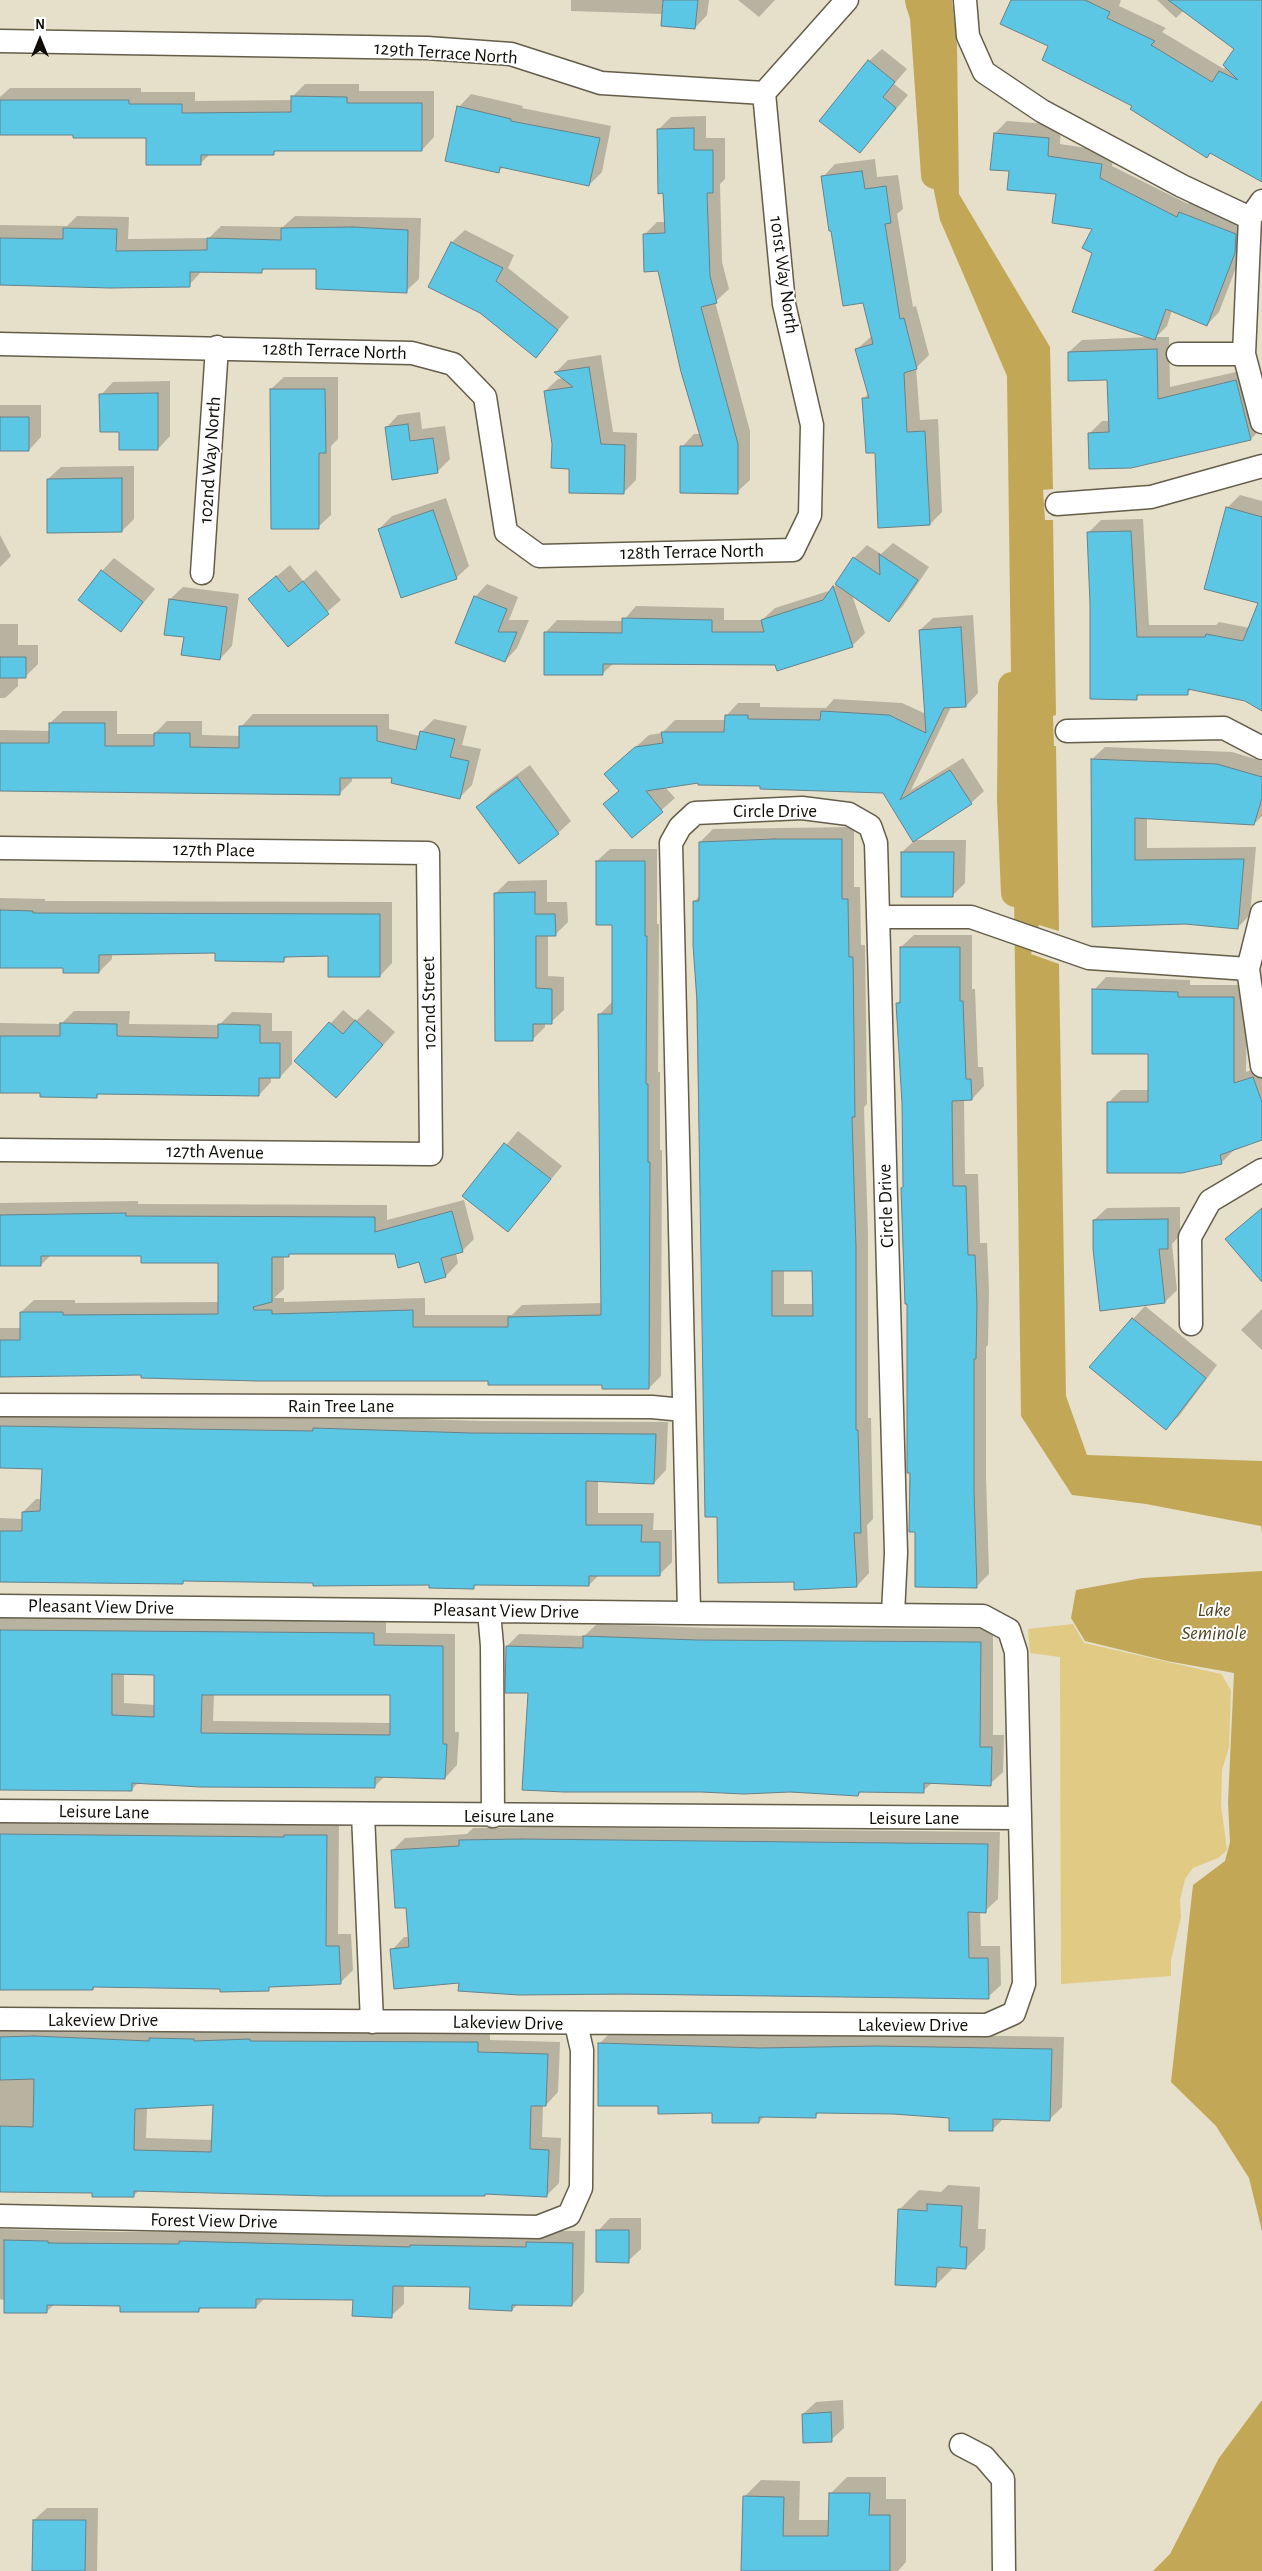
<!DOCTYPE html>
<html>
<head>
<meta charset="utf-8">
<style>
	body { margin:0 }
	#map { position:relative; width:1262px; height:2571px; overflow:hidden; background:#e6dfc9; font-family:"Alegreya Sans",sans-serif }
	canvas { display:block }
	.north { position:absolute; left:15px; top:15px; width:50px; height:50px; -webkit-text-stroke:4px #fff; paint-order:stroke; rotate:0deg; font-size:14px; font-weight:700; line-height:20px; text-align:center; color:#0f0d06 }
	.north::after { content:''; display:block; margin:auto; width:18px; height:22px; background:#0f0d06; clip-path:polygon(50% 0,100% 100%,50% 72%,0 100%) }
</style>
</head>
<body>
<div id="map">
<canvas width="1262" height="2571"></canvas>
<div class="north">N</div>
</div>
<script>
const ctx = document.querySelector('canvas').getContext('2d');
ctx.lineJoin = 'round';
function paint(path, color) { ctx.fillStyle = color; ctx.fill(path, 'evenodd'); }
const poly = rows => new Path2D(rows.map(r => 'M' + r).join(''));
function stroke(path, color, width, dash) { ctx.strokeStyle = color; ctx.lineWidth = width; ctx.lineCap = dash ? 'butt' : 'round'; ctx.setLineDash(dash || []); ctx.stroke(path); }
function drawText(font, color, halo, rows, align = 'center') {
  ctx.font = font + ' "Alegreya Sans",sans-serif'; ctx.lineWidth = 4; ctx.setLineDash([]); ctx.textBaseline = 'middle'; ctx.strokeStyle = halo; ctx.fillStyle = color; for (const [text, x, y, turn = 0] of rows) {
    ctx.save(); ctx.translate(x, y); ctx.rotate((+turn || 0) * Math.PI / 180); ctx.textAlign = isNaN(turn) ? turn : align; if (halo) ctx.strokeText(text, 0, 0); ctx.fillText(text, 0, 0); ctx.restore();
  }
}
const green = poly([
	[1073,1624,1084,1643,1221,1674,1231,1690,1229,1747,1222,1770,1221,1805,1227,1850,1218,1858,1193,1868,1185,1879,1180,1900,1181,1917,1171,1960,1171,1976,1061,1984,1060,1657,1030,1653,1028,1629]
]);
const water = poly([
	[907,0,952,0,957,45,959,194,1050,347,1053,489,1043,490,1045,520,1053,520,1056,715,1053,716,1054,746,1056,746,1059,931,1039,925,1031,954,1059,964,1066,1396,1087,1455,1262,1461,1262,1533,1261,1526,1146,1504,1072,1495,1021,1416,1007,376,940,220,933,186,930,43,926,32,911,20,906,6],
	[1262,1571,1262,2231,1249,2178,1216,2126,1171,2082,1193,1885,1225,1861,1230,1842,1228,1803,1234,1673,1167,1661,1085,1641,1071,1618,1076,1590,1142,1578],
	[1262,2400,1262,2571,1153,2571,1170,2554,1219,2458]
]);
const shadow = poly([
	[571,0,709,0,707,15,695,28,663,14,571,11],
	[738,0,775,0,759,17],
	[1012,0,1121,0,1119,6,1166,28,1162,32,1224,69,1235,49,1184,10,1176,18,1157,0,1262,0,1262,172,1211,152,1207,157,1050,46],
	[882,49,907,69,894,84,908,95,860,152,869,61],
	[305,84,359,84,359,91,434,91,434,137,422,150,277,150,273,153,210,154,200,164,147,137,74,134,0,134,0,97,10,88,141,88,141,92,195,92,195,101,293,100,293,96],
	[471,94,523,106,522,108,611,126,602,172,589,185,503,167,498,172,459,107],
	[706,116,706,138,725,138,725,179,720,184,722,262,729,289,715,302,750,431,750,480,737,492,682,447,694,434,701,434,659,270,644,235,657,222,665,222,658,130,671,117],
	[1007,121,1061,125,1060,144,1114,152,1112,166,1188,204,1192,200,1248,222,1247,239,1219,312,1207,325,1172,310,1167,326,1156,337,1169,337,1170,387,1249,369,1262,428,1251,439,1089,434,1102,421,1110,421,1109,378,1069,352,1082,340,1149,337,1093,253,1094,228,1057,193,1010,170,995,133],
	[875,159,877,177,898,175,903,209,897,214,913,307,916,306,929,355,916,368,920,420,938,419,942,512,930,524,876,451,863,399,869,393,857,349,872,336,864,302,823,177,835,164],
	[77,216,129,217,128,239,209,238,221,226,283,227,295,216,421,218,419,279,406,291,318,268,266,268,261,272,202,271,189,285,0,284,0,225,67,226],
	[465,230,514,255,508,268,569,317,536,356,481,312,429,286,452,242],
	[601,355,613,432,637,433,636,480,623,493,571,467,553,444,545,391,558,379,564,378,556,372,568,360],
	[284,377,338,377,338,439,331,446,331,515,318,527,271,389],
	[170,381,170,436,158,449,121,431,101,395,113,382],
	[0,405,41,405,41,437,29,450,0,449],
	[420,412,422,429,445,426,450,459,437,472,386,428,398,415],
	[134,466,134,519,122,531,48,479,61,467],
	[1240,495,1262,501,1262,710,1246,700,1192,689,1187,693,1141,693,1136,698,1092,604,1088,533,1101,520,1143,519,1149,625,1216,625,1219,622,1250,628,1260,602,1227,508],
	[446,498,469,566,456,578,379,529,392,516],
	[0,535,11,556,0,567],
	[893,543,929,567,902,607,889,620,852,595,865,633,852,646,776,664,614,663,602,674,545,633,557,620,623,621,636,606,724,608,724,620,762,620,775,608,832,590,854,558,867,545,881,554],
	[114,558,155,589,121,630,102,571],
	[290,565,303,581,316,570,341,600,288,645,250,599],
	[487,584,518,597,509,620,529,620,517,648,505,661,475,597],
	[183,587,239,594,232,646,220,659,185,636,170,599],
	[973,615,978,693,966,706,951,707,911,790,963,758,984,791,971,803,913,840,966,840,965,883,953,895,902,852,914,841,883,792,699,783,699,781,665,787,675,798,632,836,604,804,619,790,606,774,649,735,662,733,675,720,726,720,726,716,738,703,760,703,760,707,826,708,834,699,902,703,926,714,920,630,933,618],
	[0,624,18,624,18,645,38,645,38,664,25,677,18,677,18,686,5,698,0,698],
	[63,711,117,711,117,734,154,734,167,721,202,721,202,735,241,736,241,727,253,714,389,714,389,729,420,736,421,732,434,719,467,726,462,745,481,749,472,785,460,797,394,777,352,776,352,781,339,794,0,789,0,730,50,731,50,723],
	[1105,747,1232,752,1262,761,1262,816,1254,824,1147,817,1147,848,1256,847,1250,915,1238,927,1185,923,1093,925,1092,759],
	[530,765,571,821,558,833,478,807,490,794],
	[854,827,854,887,860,887,861,945,865,945,867,1104,864,1107,868,1235,868,1418,871,1418,873,1519,867,1525,869,1573,857,1586,795,1581,719,1515,707,1516,694,902,700,895,700,842,713,829],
	[784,1270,813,1270,814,1304,784,1304],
	[610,849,657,849,657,924,659,924,658,1072,660,1072,660,1150,662,1150,661,1376,649,1388,489,1379,142,1374,0,1376,0,1328,21,1328,21,1312,34,1300,75,1300,75,1303,219,1302,219,1262,143,1255,51,1255,41,1265,0,1265,0,1203,138,1201,138,1204,387,1205,387,1220,464,1200,474,1239,462,1251,456,1253,458,1263,446,1276,426,1281,420,1261,396,1253,292,1253,284,1256,284,1289,274,1298,284,1298,284,1302,425,1298,425,1315,512,1315,522,1305,603,1303,600,1014,613,1001,613,924,597,861],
	[547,880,547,902,567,902,568,922,555,935,548,935,548,976,564,977,564,1010,551,1022,545,1022,545,1027,532,1040,496,893,508,881],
	[0,898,45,899,45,901,392,902,392,963,380,976,329,955,288,956,283,961,216,952,112,953,112,959,99,972,64,967,0,966],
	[914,935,972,935,972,989,975,989,978,1067,983,1067,984,1086,972,1099,964,1099,965,1174,978,1174,980,1243,987,1243,989,1291,988,1345,986,1347,986,1477,989,1574,976,1587,916,1531,910,1531,908,1303,903,1103,897,1004,901,999,901,947],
	[1106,977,1190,980,1190,985,1247,985,1246,1072,1262,1066,1262,1139,1234,1150,1221,1163,1108,1103,1121,1090,1149,1090,1149,1053,1094,990],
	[368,1009,395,1032,348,1084,296,1061,343,1010,356,1021],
	[74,1011,130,1011,129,1024,219,1025,232,1012,272,1013,272,1031,292,1031,292,1064,280,1077,271,1077,271,1082,259,1095,100,1093,97,1096,41,1092,0,1091,0,1023,61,1024],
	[518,1131,562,1166,508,1231,464,1196],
	[1180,1207,1180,1235,1172,1244,1177,1290,1165,1302,1094,1220,1107,1208],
	[1145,1306,1217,1365,1179,1416,1166,1428,1133,1319],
	[1262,1309,1262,1350,1241,1330],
	[0,1414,324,1418,327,1416,484,1421,668,1422,666,1470,654,1483,598,1481,598,1513,654,1513,653,1530,672,1530,672,1562,659,1575,599,1575,589,1585,477,1584,474,1587,430,1584,185,1580,182,1583,0,1581,0,1518,23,1519,23,1512,36,1499,42,1499,43,1468,0,1466],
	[0,1616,148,1620,386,1621,386,1633,455,1634,455,1732,459,1732,457,1765,445,1778,385,1776,374,1787,139,1782,131,1790,0,1789],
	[124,1673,156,1673,155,1705,124,1703],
	[214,1694,392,1694,392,1723,213,1721],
	[597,1624,711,1628,993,1629,993,1735,1004,1735,1003,1772,990,1784,932,1783,923,1791,862,1791,858,1795,529,1692,507,1646,519,1634,584,1636],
	[0,1822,295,1825,297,1823,339,1823,338,1934,351,1934,353,1970,340,1983,272,1985,268,1989,96,1985,93,1989,0,1989],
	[535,1827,1000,1832,998,1899,985,1911,980,1911,981,1946,1000,1946,1001,1985,988,1997,519,1994,460,1982,392,1950,404,1937,410,1937,407,1906,393,1850,405,1838,467,1834,473,1828],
	[0,2025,490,2030,490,2040,560,2042,558,2092,546,2105,543,2105,542,2137,561,2138,559,2183,547,2195,140,2190,133,2196,93,2191,0,2190],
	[214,2104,213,2140,146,2138,147,2107],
	[612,2031,773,2036,891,2034,1064,2037,1062,2107,1049,2120,1004,2118,992,2130,950,2117,893,2113,820,2112,815,2116,765,2116,759,2122,713,2112,659,2104,599,2044],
	[948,2185,980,2187,978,2229,986,2229,985,2249,966,2268,954,2267,935,2286,900,2209,919,2190,941,2192],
	[610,2218,641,2218,641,2249,628,2261,598,2231],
	[0,2229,119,2232,190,2232,192,2229,585,2231,584,2292,572,2305,518,2304,512,2310,471,2286,404,2285,404,2304,391,2316,354,2299,265,2298,256,2307,203,2307,198,2311,122,2304,55,2304,46,2312,0,2299],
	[843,2400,844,2428,831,2440,803,2414,816,2402],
	[847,2477,886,2477,886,2499,906,2499,906,2562,898,2571,760,2571,745,2496,761,2480,800,2481,799,2520,830,2520,830,2494],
	[47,2508,98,2508,97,2571,33,2571,34,2520]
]);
const canal = poly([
	[919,0,924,17,935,175],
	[1012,686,1011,800,1015,893]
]);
const building = poly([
	[663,0,698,0,695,29,661,26,663,0],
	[1011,0,1085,0,1110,12,1107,18,1155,41,1151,45,1212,82,1219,71,1238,80,1223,65,1234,49,1168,0,1262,0,1262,182,1210,153,1207,158,1130,109,1132,106,1042,60,1048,46,1000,24,1011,0],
	[868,60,895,82,883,97,896,108,860,153,819,121,868,60],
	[291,96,347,97,347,103,422,103,422,151,274,151,274,155,201,155,201,165,146,165,146,138,73,138,73,135,0,135,0,100,129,100,129,104,182,104,182,113,291,112,291,96],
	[457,106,511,119,511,121,600,138,589,186,500,167,499,173,445,161,457,106],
	[694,128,694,150,713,150,713,193,707,193,710,276,717,303,701,307,738,444,738,494,680,493,680,446,703,446,681,372,658,271,644,272,643,234,665,233,663,193,658,194,657,129,694,128],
	[994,133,1049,138,1048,156,1102,164,1100,178,1177,217,1179,212,1236,234,1235,253,1207,326,1166,309,1155,340,1072,312,1092,253,1082,248,1092,229,1052,223,1056,194,1007,190,1009,171,990,170,994,133],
	[862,171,865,189,886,186,891,223,885,224,900,319,904,318,917,369,904,373,907,432,925,431,930,525,878,528,875,453,866,453,862,398,869,398,855,349,873,344,863,303,843,306,831,231,829,231,821,176,862,171],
	[352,227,408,230,407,293,316,289,316,269,262,269,262,273,190,272,190,287,110,288,0,285,0,238,63,239,63,228,117,229,116,251,207,250,207,238,281,240,281,228,352,227],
	[451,242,503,268,496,281,558,330,536,358,480,313,428,287,451,242],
	[1157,349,1158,399,1236,380,1251,440,1131,468,1089,469,1088,433,1109,432,1107,380,1068,381,1068,352,1157,349],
	[589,367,601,444,625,445,624,494,569,493,569,469,551,468,552,444,544,391,573,387,554,372,589,367],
	[270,389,325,389,326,453,319,453,319,529,271,529,270,389],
	[158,393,158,450,119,450,119,432,100,432,99,394,158,393],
	[0,417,29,417,29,451,0,451,0,417],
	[408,424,410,441,433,438,438,473,392,480,385,427,408,424],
	[122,478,122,532,47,533,47,479,122,478],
	[1226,507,1262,517,1262,711,1245,701,1188,689,1188,695,1137,695,1137,700,1090,699,1090,604,1087,532,1131,531,1137,637,1205,637,1206,634,1243,641,1258,603,1204,589,1226,507],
	[433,510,457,579,401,598,378,529,433,510],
	[879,554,918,580,889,622,835,584,853,557,880,575,879,554],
	[101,570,143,602,121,632,78,600,101,570],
	[276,576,289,592,303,581,329,614,288,647,248,599,276,576],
	[833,586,853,647,777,671,775,665,603,664,603,675,544,675,544,632,622,633,622,618,712,620,712,632,764,632,761,620,823,600,833,586],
	[474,596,507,609,498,632,517,632,505,662,455,643,474,596],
	[169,599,227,607,220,660,181,655,184,637,164,635,169,599],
	[961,627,966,707,944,708,900,800,950,770,972,804,913,842,883,793,760,789,760,786,698,785,698,783,646,791,663,812,632,838,603,804,619,791,604,774,635,747,663,743,661,732,724,732,725,715,748,715,748,719,820,720,821,711,889,715,926,733,919,630,961,627],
	[0,657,26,657,26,678,0,678,0,657],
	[49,723,105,723,105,746,154,746,154,733,190,733,190,747,239,748,239,726,377,726,377,741,416,750,420,731,455,739,450,757,469,761,460,799,391,783,392,778,340,778,340,795,0,791,0,743,49,743,49,723],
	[1091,759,1217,764,1262,777,1262,798,1254,825,1135,818,1135,860,1244,859,1238,929,1185,924,1092,927,1091,759],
	[517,777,559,834,519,864,476,807,517,777],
	[774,839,842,839,842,899,848,899,849,957,853,957,855,1117,852,1117,856,1248,856,1430,858,1430,861,1533,854,1533,857,1587,794,1590,794,1582,718,1583,717,1517,705,1517,697,1001,693,945,693,901,699,901,699,842,774,839],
	[772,1271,812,1271,813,1316,772,1316,772,1271],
	[901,852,954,852,953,897,901,897,901,852],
	[596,861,645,861,645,936,647,936,646,1084,648,1084,648,1162,650,1162,649,1389,602,1389,602,1385,488,1385,488,1381,258,1381,141,1378,141,1375,0,1377,0,1340,20,1340,20,1312,63,1312,63,1315,218,1314,218,1263,141,1263,141,1256,41,1256,41,1266,0,1266,0,1215,126,1213,126,1216,375,1217,375,1232,452,1211,463,1252,441,1258,446,1277,425,1283,419,1262,398,1268,395,1254,289,1254,289,1257,272,1257,272,1302,253,1307,254,1310,272,1310,272,1314,413,1310,413,1327,508,1327,508,1317,601,1315,598,1014,612,1014,612,925,596,925,596,861],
	[535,892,535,914,555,914,556,936,536,936,536,988,552,989,552,1024,533,1024,533,1041,495,1041,494,893,535,892],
	[0,910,33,911,33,913,380,914,380,977,328,977,328,956,284,957,284,962,215,961,215,953,99,955,99,973,63,973,63,968,0,968,0,910],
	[900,947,960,947,960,1001,963,1001,966,1079,971,1079,972,1100,952,1101,953,1186,966,1186,968,1255,975,1255,977,1305,976,1359,974,1359,974,1490,977,1588,915,1587,915,1532,909,1532,910,1473,907,1473,907,1304,905,1304,901,1188,903,1187,902,1103,896,1003,900,1003,900,947],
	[1092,989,1178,992,1178,997,1234,997,1234,1083,1253,1077,1262,1102,1262,1140,1220,1155,1222,1164,1182,1173,1107,1173,1107,1102,1148,1102,1148,1054,1092,1054,1092,989],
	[355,1020,383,1045,336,1098,294,1061,329,1022,343,1034,355,1020],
	[60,1023,117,1024,117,1036,218,1038,218,1024,260,1025,260,1043,280,1043,280,1078,259,1078,259,1096,97,1094,97,1098,40,1097,40,1093,0,1093,0,1036,60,1036,60,1023],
	[504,1143,551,1179,508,1232,462,1196,504,1143],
	[1262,1208,1262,1282,1225,1239,1262,1208],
	[1168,1219,1168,1249,1159,1249,1165,1303,1100,1311,1093,1249,1093,1220,1168,1219],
	[1132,1318,1206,1378,1166,1430,1089,1367,1132,1318],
	[0,1426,313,1431,313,1428,471,1433,656,1434,654,1484,586,1481,586,1525,642,1525,641,1542,660,1542,660,1576,589,1576,589,1586,474,1585,474,1589,429,1588,429,1585,313,1586,313,1583,183,1581,183,1584,0,1582,0,1531,22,1531,22,1512,40,1511,42,1469,0,1468,0,1426],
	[0,1630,374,1633,374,1645,443,1646,443,1744,447,1744,445,1779,375,1777,375,1788,200,1787,132,1783,132,1791,0,1790,0,1630],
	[112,1674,154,1675,154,1717,112,1715,112,1674],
	[202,1695,390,1695,390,1735,201,1733,202,1695],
	[583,1636,697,1640,981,1642,980,1747,992,1747,991,1786,924,1783,924,1793,859,1792,858,1796,790,1792,744,1794,701,1792,564,1792,522,1790,528,1693,505,1693,506,1646,583,1648,583,1636],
	[0,1834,284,1837,284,1835,327,1835,326,1946,339,1946,341,1984,269,1987,269,1991,220,1992,220,1989,93,1987,93,1990,0,1990,0,1834],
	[522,1839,988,1844,986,1913,968,1912,969,1958,988,1958,989,1999,624,1994,519,1995,458,1991,459,1983,394,1989,390,1949,409,1947,406,1908,395,1908,391,1850,459,1846,459,1840,522,1839],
	[34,2036,149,2041,149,2038,194,2039,194,2041,250,2039,250,2041,478,2042,478,2052,548,2054,546,2106,531,2106,530,2149,549,2150,547,2197,485,2194,485,2196,325,2196,134,2191,134,2197,92,2197,92,2193,0,2192,0,2126,33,2127,34,2079,0,2080,0,2037,34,2036],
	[213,2105,211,2152,134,2150,135,2109,213,2105],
	[598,2043,760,2048,877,2046,1052,2049,1050,2121,993,2119,993,2131,949,2131,949,2118,893,2114,816,2113,816,2118,759,2117,759,2123,712,2123,712,2113,658,2114,658,2106,598,2106,598,2043],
	[927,2204,962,2206,960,2247,967,2247,966,2269,937,2267,936,2287,895,2285,898,2209,927,2211,927,2204],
	[596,2230,629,2230,629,2263,596,2262,596,2230],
	[4,2240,48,2241,48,2243,179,2244,179,2241,410,2247,410,2245,526,2247,526,2242,573,2243,572,2306,512,2305,512,2311,469,2309,470,2287,393,2286,392,2318,352,2316,353,2300,256,2299,256,2308,199,2308,199,2312,120,2312,120,2306,47,2305,47,2313,4,2313,4,2240],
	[831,2412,832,2442,803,2443,802,2414,831,2412],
	[829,2493,870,2493,869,2515,890,2515,890,2571,741,2571,743,2496,784,2497,783,2536,828,2536,829,2493],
	[33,2520,86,2520,85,2571,32,2571,33,2520]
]);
const minor = poly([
	[965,0,968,36,984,72,1042,111,1182,186,1250,218],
	[0,41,427,48,511,54,601,83,764,93,847,0],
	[1262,201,1250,218,1244,354,1262,422],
	[0,344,412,353,453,364,485,397,506,532,539,556,793,550,810,515,812,425,784,304,764,93],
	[1178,354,1244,354],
	[1057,504,1151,497,1262,466],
	[202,573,217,347],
	[1067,731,1224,728,1262,748],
	[0,848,428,853,431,1154,0,1150],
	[1262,913,1248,969,1262,1066],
	[878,917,971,917,1089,958,1248,969],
	[1191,1324,1190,1237,1210,1201,1262,1170],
	[0,1405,652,1407,683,1410],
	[0,1606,983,1616,1009,1630,1016,1652,1024,1984,1014,2013,987,2025,0,2019],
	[489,1611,492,1646,493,1816],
	[689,1612,671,843,680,827,695,813,802,808,849,814,870,826,876,843,896,1553,893,1614],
	[0,1811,1019,1818],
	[363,1814,372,2022],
	[0,2216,538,2227,569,2215,581,2188,582,2050,576,2024],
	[961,2445,984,2457,1003,2479,1004,2571]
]);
const streetNames = [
	["129th Terrace North",446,53,4],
	["101st Way North",784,275,82],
	["128th Terrace North",335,351,2],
	["102nd Way North",210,460,-86],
	["128th Terrace North",692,552,-1],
	["Circle Drive",775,811],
	["127th Place",214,850,1],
	["102nd Street",429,1003,-91],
	["127th Avenue",215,1152,1],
	["Circle Drive",886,1206,-92],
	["Rain Tree Lane",341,1406],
	["Pleasant View Drive",101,1607,1],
	["Pleasant View Drive",506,1611,1],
	["Leisure Lane",104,1812,1],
	["Leisure Lane",509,1816],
	["Leisure Lane",914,1818],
	["Lakeview Drive",103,2020],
	["Lakeview Drive",508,2023,1],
	["Lakeview Drive",913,2025],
	["Forest View Drive",214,2221,1]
];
const waterNames = [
	["Lake",1214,1610],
	["Seminole",1214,1633]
];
paint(green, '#e0ca84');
paint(water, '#c2a856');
paint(shadow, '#0003');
stroke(canal, '#c2a856', 28);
paint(building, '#5bc7e4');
stroke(building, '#688188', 1);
stroke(minor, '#635d4a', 25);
stroke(minor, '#fff', 22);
drawText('19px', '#0f0d06', '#fff', streetNames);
drawText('italic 20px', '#4d421e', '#fff', waterNames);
</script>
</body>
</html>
